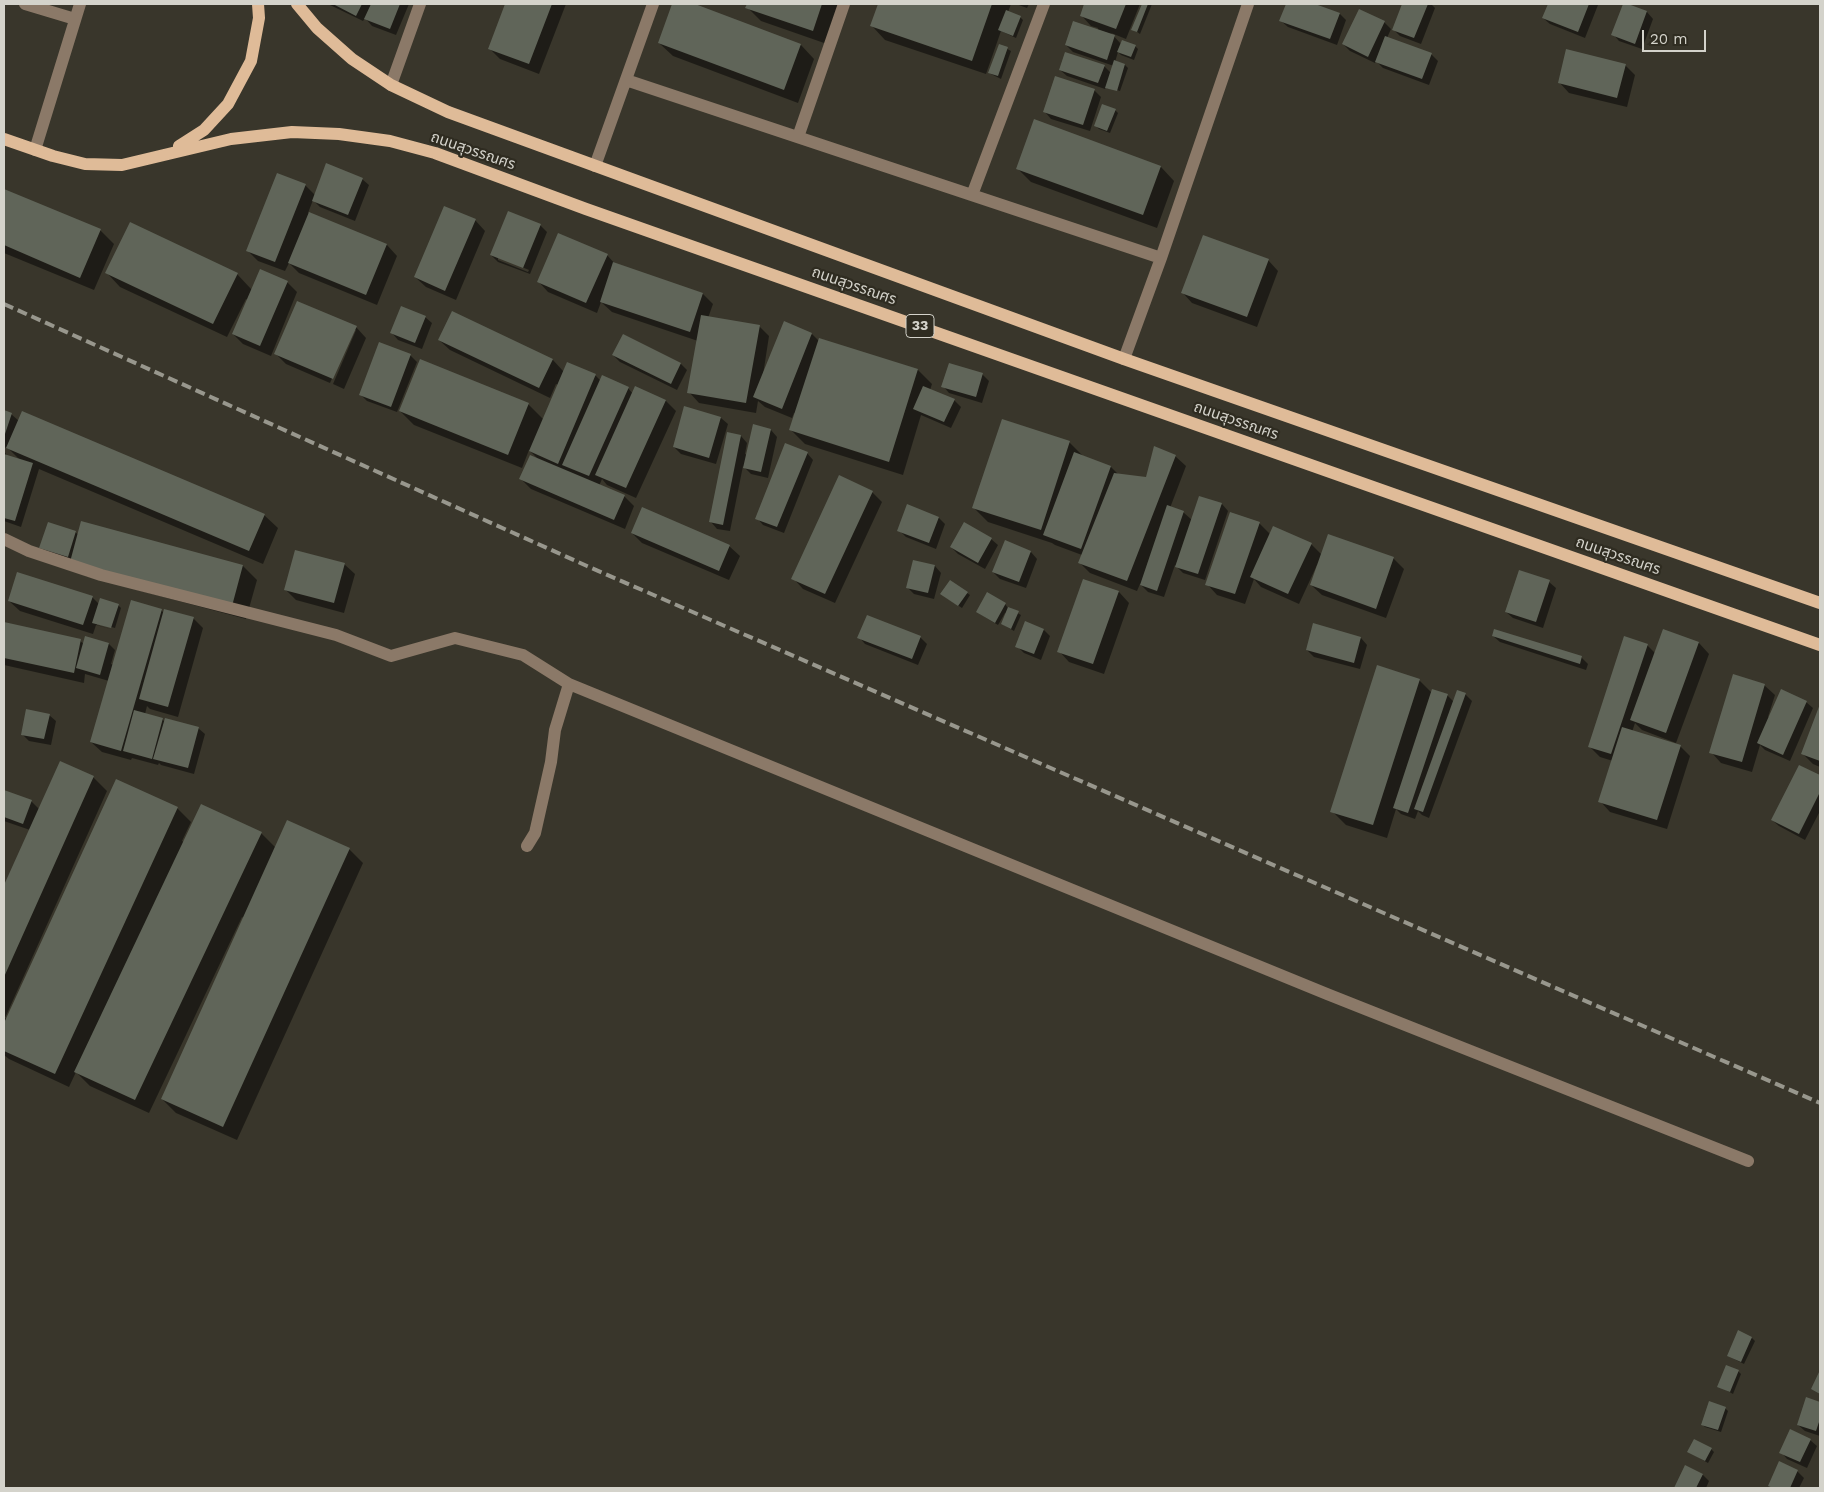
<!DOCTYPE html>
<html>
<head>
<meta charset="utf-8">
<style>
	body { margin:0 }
	#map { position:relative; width:1824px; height:1492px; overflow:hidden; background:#39362b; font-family:"Work Sans",sans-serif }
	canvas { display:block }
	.frame { position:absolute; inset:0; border:5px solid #d4d3cb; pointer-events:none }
	.scale { position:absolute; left:1642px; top:30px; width:64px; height:22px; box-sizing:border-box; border:2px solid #d4d3cb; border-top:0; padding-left:6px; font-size:15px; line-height:18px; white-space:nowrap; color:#d4d3cb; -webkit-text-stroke:4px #2f2c21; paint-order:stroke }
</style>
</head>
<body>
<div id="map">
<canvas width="1824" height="1492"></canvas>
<div class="frame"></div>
<div class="scale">20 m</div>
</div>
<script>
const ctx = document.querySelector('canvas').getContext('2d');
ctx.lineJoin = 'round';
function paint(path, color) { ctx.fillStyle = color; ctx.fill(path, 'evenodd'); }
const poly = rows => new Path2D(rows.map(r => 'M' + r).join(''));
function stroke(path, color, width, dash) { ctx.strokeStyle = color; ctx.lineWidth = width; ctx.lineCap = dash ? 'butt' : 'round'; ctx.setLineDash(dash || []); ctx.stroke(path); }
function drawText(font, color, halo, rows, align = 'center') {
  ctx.font = font + ' "Work Sans","Noto Sans Thai",sans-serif'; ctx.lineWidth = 4.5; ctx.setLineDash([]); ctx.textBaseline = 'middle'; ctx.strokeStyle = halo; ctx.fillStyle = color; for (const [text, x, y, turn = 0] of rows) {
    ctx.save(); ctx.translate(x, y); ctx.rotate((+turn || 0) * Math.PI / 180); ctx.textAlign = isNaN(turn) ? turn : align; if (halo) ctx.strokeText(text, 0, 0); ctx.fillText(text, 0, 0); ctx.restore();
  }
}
const shadow = poly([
	[328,4,409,4,396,35,372,26,365,18,363,21],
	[506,4,566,4,539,74,500,59,489,48],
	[674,4,691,4,801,45,814,59,798,103,673,56,659,43],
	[748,4,841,4,827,44,761,21,747,7],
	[879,4,1011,4,1008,12,1020,17,1023,20,1016,38,1001,31,986,74,885,40,872,26],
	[1016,4,1029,4,1027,8],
	[1085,4,1140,4,1126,39,1111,33,1121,44,1135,46,1138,49,1134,60,1121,55,1118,52,1115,62,1125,65,1128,68,1120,91,1108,87,1108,89,1106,87,1105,89,1067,76,1060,70,1104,66,1111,73,1114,66,1073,52,1066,45,1097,31,1098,28,1091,26,1081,15],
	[1143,4,1152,4,1140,34,1133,29],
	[1287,4,1312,4,1340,14,1346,20,1337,45,1288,27,1281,21],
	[1404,4,1431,4,1435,8,1421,44,1400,36,1394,30],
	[1549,4,1597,4,1598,5,1585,38,1550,24,1543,18],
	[1625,4,1647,12,1653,19,1642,49,1619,41,1613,34],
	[1384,22,1391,29,1387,38,1431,54,1438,61,1429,85,1383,68,1376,61,1375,63,1350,51,1343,44],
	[1000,45,1011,51,1001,79,989,73],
	[1625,65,1635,75,1627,107,1569,93,1559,82],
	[1094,90,1101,97,1090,131,1051,119,1045,112],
	[1115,110,1118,113,1110,133,1099,129,1096,126],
	[1161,167,1174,181,1157,228,1031,182,1017,168],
	[362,179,369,185,355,221,320,207,313,200,308,213,387,245,397,256,377,305,299,273,289,263,285,271,258,261,248,251,305,185,315,195],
	[4,190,100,230,114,244,94,290,4,253],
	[475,220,485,231,456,300,426,287,415,277],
	[540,225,547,232,530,274,498,262,491,255],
	[498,257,529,270,528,272,498,260],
	[607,255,616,265,703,294,713,304,708,318,759,326,769,336,763,375,812,334,819,341,820,339,918,370,932,384,930,390,954,400,961,407,951,428,921,415,903,475,805,444,791,430,796,413,794,413,792,418,765,407,758,401,756,413,699,403,689,392,698,341,612,312,601,302,597,313,548,292,538,281],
	[1268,260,1278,271,1257,327,1192,303,1182,292],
	[107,273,237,274,252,290,287,282,297,292,271,356,243,344,233,334,248,300,246,299,227,337,120,287],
	[452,312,553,360,564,372,568,363,596,376,601,381,628,388,633,394,666,401,676,411,636,498,607,485,602,479,599,486,624,496,634,506,625,529,531,489,521,479,539,460,529,450,522,468,414,425,399,410,528,404,544,420,558,385,556,384,550,398,450,350,439,340],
	[425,317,432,323,422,349,398,340,392,333],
	[356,327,366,338,344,389,333,384,356,330,354,330,330,383,286,364,276,354],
	[410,355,417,362,397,412,367,401,360,394],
	[613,355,681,364,687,370,677,390,620,362],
	[982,374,989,381,982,403,949,393,943,386],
	[685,407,721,418,728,424,716,464,681,454,674,447],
	[4,411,11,414,19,421,264,515,278,528,263,564,39,469,21,527,4,521,4,451,7,456,20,460,9,449,4,447],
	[771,430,777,437,768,478,751,474,743,466,730,531,717,529,711,522,741,436,747,443,745,454,747,455],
	[1069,442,1083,456,1111,467,1118,474,1147,479,1175,456,1186,466,1170,508,1183,512,1192,520,1222,504,1228,511,1205,580,1183,573,1175,565,1164,597,1148,592,1140,584,1137,591,1090,573,1079,562,1082,555,1055,545,1052,543,988,522,974,508],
	[807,453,813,460,784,533,763,525,757,518],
	[872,492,882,502,835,603,803,589,793,578],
	[908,506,939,518,945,524,936,549,906,537,899,530],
	[1259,523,1270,534,1311,544,1322,555,1393,558,1404,569,1386,618,1322,595,1311,585,1318,566,1317,565,1299,604,1261,587,1254,579,1245,604,1217,595,1207,584],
	[75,532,79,535,243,566,257,580,246,619,85,576,41,548],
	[632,533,729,546,740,556,729,580,642,543],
	[991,539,998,545,985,569,958,554,951,547],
	[1031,552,1037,559,1026,588,1000,579,993,572],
	[914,561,935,566,941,573,934,599,914,594,907,587],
	[344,564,355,574,344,613,296,600,286,590],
	[1084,580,1119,592,1129,603,1104,674,1069,662,1059,651],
	[1549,582,1556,588,1543,628,1513,618,1506,612],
	[967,593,970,595,962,608,945,597],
	[92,597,99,604,118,605,121,608,115,628,97,623,97,625,114,630,96,625,93,634,20,611,9,601],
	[1005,604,1008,608,1021,615,1014,631,1002,624,1007,614,1005,613,998,625,980,614],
	[161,610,164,613,193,618,203,628,178,717,150,709,147,706,145,714,162,719,165,722,198,728,205,734,194,774,161,765,159,763,158,765,132,758,131,760,102,752,91,742,109,681,85,674,84,683,4,665,4,624,80,641,84,644,109,644,115,650,111,664,114,665],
	[1044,630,1050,636,1041,660,1024,653,1017,646],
	[1664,631,1699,643,1709,654,1676,743,1642,730,1635,723,1632,732,1680,746,1690,756,1667,829,1610,812,1600,801,1613,761,1600,757,1589,746,1647,645,1656,654],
	[1493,636,1581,657,1588,664,1586,670,1500,642],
	[859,637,920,637,927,644,918,665,865,644],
	[1361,638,1367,645,1360,669,1314,657,1307,650],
	[1419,680,1432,693,1447,695,1454,702,1465,694,1472,701,1429,818,1422,815,1418,811,1415,819,1401,814,1396,809,1387,838,1346,825,1332,811],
	[1764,685,1775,695,1768,717,1806,702,1813,708,1790,761,1765,750,1760,745,1752,772,1721,763,1711,752],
	[1820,707,1820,767,1813,764,1803,754],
	[49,715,56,721,51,745,29,741,22,734],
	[1800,766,1820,777,1820,811,1805,840,1779,826,1772,820],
	[93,777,107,791,5,1018,7,1019,177,808,191,822,182,841,184,842,261,833,276,848,349,849,363,863,237,1140,176,1113,162,1099,244,918,242,917,149,1113,90,1086,76,1072,69,1087,9,1059,4,1055,4,888,30,830,4,821,4,791,31,801,39,809],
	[1752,1338,1755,1341,1744,1364,1728,1356],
	[1738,1371,1741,1374,1733,1394,1719,1386],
	[1807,1399,1820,1403,1820,1436,1805,1431,1798,1425],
	[1725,1408,1728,1411,1721,1432,1705,1427,1702,1424],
	[1810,1440,1817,1446,1807,1468,1787,1459,1781,1452],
	[1711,1449,1714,1452,1708,1463,1689,1452],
	[1686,1466,1703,1475,1709,1481,1706,1488,1675,1487],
	[1797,1471,1804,1478,1799,1488,1772,1488,1770,1486]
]);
const building = poly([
	[333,4,362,4,356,16],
	[371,4,400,4,390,29,364,19],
	[505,4,552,4,529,64,488,49],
	[672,4,695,4,801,44,784,90,658,43],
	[747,4,822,4,813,31,745,8],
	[878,4,992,4,972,61,870,26],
	[1084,4,1126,4,1116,29,1080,16],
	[1142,4,1148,4,1137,32,1131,30],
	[1286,4,1315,4,1340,13,1330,39,1279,21],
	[1402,4,1428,4,1414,38,1392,30],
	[1548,4,1589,4,1578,32,1542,18],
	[1623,4,1628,4,1647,11,1635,44,1611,35],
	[1359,9,1385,21,1368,57,1342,44],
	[1006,10,1021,16,1013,36,998,30],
	[1073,21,1115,35,1107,60,1065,45],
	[1385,36,1432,53,1422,79,1375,62],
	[1122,40,1136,45,1131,57,1117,52],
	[999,44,1008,47,998,76,988,73],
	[1566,49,1626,64,1617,98,1558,83],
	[1065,52,1105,65,1098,83,1059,70],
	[1114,60,1125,64,1117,91,1105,88],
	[1055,76,1095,89,1083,125,1043,112],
	[1102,104,1116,109,1107,131,1094,126],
	[1034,119,1161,166,1143,215,1016,169],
	[326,163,363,178,348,215,312,201],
	[277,173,306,184,275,262,246,251],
	[4,189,101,229,80,278,4,245],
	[444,206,476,219,445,291,414,277],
	[508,211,541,224,523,268,490,255],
	[309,212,387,244,366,295,288,263],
	[130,222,238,273,213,324,105,273],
	[558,233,608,254,586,303,537,282],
	[1203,235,1269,259,1247,317,1181,293],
	[613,262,703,293,690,332,600,302],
	[260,269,288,281,260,346,232,334],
	[297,301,357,326,333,379,274,354],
	[401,306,426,316,415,343,390,333],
	[452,311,553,359,539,388,438,340],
	[701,315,760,325,746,403,687,393],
	[784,321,812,333,782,409,753,397],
	[623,334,681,363,671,384,612,355],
	[819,338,918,369,889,462,789,430],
	[379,342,411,354,391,407,359,395],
	[420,359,529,403,508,455,399,411],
	[567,362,596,374,558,464,529,451],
	[949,363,983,373,976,397,941,387],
	[602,375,629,387,589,476,562,465],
	[635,386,666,400,626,488,595,475],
	[923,386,955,399,944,422,913,409],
	[684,406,721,417,709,458,673,447],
	[4,410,12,413,4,437],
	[22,411,265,514,249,551,6,448],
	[1002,419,1070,441,1041,530,972,508],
	[753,424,771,429,761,472,743,468],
	[727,432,741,435,723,525,709,522],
	[785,443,808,452,777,527,755,519],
	[1154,446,1176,455,1127,581,1078,563,1114,473,1146,477],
	[1074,452,1111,466,1081,549,1043,535],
	[4,454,33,463,15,521,4,518],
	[530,455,625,495,614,520,519,479],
	[839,475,873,491,825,594,791,579],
	[1199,496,1222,503,1198,574,1175,567],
	[907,504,939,517,929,543,897,531],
	[1167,505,1184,511,1157,591,1140,585],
	[642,507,730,545,719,571,631,533],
	[1230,512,1260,522,1235,594,1205,585],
	[81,521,243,565,232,606,70,562],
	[48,522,76,531,68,557,39,548],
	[964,522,992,538,978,563,950,547],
	[1273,526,1312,543,1288,594,1250,577],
	[1328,534,1394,557,1376,609,1310,585],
	[1005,540,1031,551,1019,582,992,572],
	[295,550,345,563,334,603,284,590],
	[913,560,935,565,928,593,906,588],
	[1519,570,1550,580,1536,622,1505,612],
	[17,572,93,596,83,625,8,601],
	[1083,579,1119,591,1093,664,1057,652],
	[950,580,968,592,958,606,940,594],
	[987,592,1006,603,995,623,976,612],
	[100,598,119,604,111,628,92,623],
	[131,600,162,609,121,751,90,742],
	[1008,607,1019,611,1011,629,1001,624],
	[164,609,194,617,168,707,139,699],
	[867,615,921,636,912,659,857,638],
	[1025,621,1044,629,1034,654,1015,647],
	[4,622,81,639,74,673,4,658],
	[1313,623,1361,637,1354,663,1306,650],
	[1494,629,1582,656,1580,664,1492,636],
	[1663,629,1699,642,1666,733,1630,720],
	[85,636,109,643,100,675,76,668],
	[1624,636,1648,644,1611,754,1588,747],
	[1377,665,1420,679,1373,825,1330,812],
	[1733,674,1765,684,1742,762,1709,753],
	[1432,689,1448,694,1408,813,1393,808],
	[1781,689,1807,701,1783,755,1757,743],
	[1457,690,1466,693,1423,812,1414,809],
	[1820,704,1820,761,1801,754],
	[26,709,50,714,44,739,21,735],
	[134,710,163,718,152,759,123,751],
	[165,718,199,727,188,768,153,759],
	[1622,727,1681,745,1657,820,1598,802],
	[60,761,94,776,4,977,4,885],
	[1799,765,1820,775,1820,792,1799,834,1771,820],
	[116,779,178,807,55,1074,4,1051,4,1023],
	[4,790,32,800,23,824,4,817],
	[201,804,262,832,135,1100,74,1072],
	[287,820,350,848,223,1127,161,1099],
	[1738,1330,1752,1337,1741,1362,1727,1356],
	[1726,1365,1739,1370,1730,1392,1717,1387],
	[1820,1370,1820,1394,1811,1389],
	[1806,1397,1820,1402,1820,1419,1816,1431,1797,1425],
	[1709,1401,1726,1407,1718,1430,1701,1425],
	[1790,1429,1811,1439,1800,1462,1779,1453],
	[1694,1439,1712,1448,1705,1461,1687,1452],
	[1779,1461,1798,1470,1790,1488,1773,1488,1768,1486],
	[1685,1465,1703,1474,1696,1488,1674,1488]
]);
const minor = poly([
	[25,4,75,19],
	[626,80,1161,258],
	[391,85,420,4],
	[798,137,844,4],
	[35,150,80,4],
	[595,166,653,4],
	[972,195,1044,4],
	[1124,359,1161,258,1248,4],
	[4,539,29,551,101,575,336,635,391,656,455,638,523,655,569,684,555,730,551,762,535,833,527,846],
	[569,684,1327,994,1748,1161]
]);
const major = poly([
	[297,4,317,28,352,59,391,85,448,112,1124,359,1820,603],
	[4,139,53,156,85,164,122,165,231,139,292,132,339,134,390,141,435,153,586,209,1820,645],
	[179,146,204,130,228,104,251,61,259,18,258,4]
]);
const rail = poly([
	[4,304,587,566,1820,1103]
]);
const shields = [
	[920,326,28]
];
const shieldNames = [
	["33",920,326]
];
const streetNames = [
	["ถนนสุวรรณศร",473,151,19],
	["ถนนสุวรรณศร",854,286,19],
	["ถนนสุวรรณศร",1236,421,19],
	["ถนนสุวรรณศร",1618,556,19]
];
paint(shadow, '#0007');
paint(building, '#606559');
stroke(minor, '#8b7968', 12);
stroke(major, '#dfbb98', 12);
stroke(rail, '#98978d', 4, [10, 5]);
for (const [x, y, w] of shields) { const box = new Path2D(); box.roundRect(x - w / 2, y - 11.5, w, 23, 4); ctx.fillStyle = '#2f2c21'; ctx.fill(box); stroke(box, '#d4d3cb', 1); }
drawText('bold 14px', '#d4d3cb', null, shieldNames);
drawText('15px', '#d4d3cb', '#2f2c21', streetNames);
</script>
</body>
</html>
